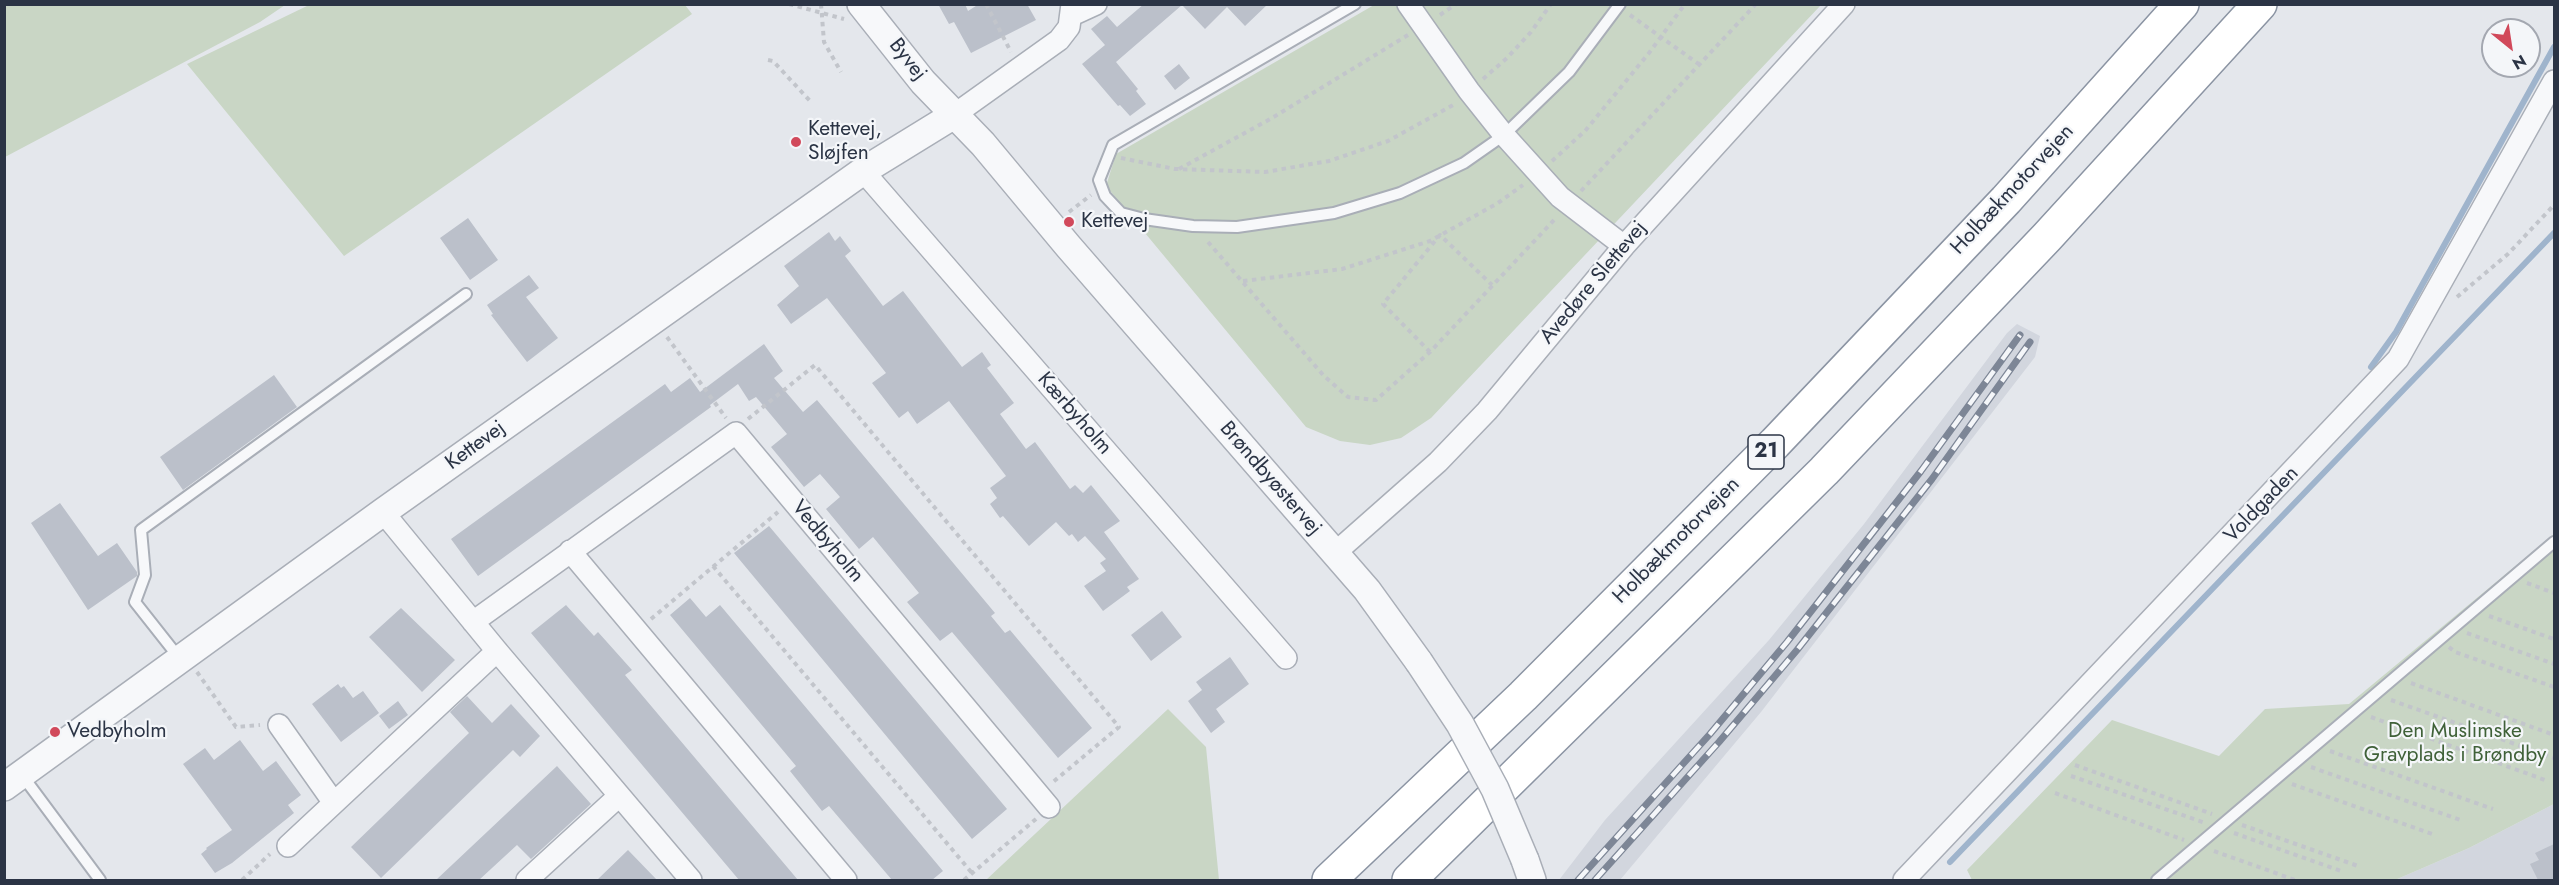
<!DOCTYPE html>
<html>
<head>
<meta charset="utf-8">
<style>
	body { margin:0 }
	#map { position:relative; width:2559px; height:885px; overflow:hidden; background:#e4e7ec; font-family:Jost,sans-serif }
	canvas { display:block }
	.frame { position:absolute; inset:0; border:6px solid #2b3445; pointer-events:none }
	.north { position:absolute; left:2481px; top:18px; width:60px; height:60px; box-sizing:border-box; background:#f4f6f9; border:2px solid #a4a8b1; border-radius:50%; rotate:150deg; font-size:16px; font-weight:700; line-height:24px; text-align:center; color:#2b3445 }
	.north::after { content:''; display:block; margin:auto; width:21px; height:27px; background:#d1495b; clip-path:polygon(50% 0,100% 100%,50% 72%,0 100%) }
</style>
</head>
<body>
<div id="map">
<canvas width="2559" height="885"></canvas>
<div class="frame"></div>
<div class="north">N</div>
</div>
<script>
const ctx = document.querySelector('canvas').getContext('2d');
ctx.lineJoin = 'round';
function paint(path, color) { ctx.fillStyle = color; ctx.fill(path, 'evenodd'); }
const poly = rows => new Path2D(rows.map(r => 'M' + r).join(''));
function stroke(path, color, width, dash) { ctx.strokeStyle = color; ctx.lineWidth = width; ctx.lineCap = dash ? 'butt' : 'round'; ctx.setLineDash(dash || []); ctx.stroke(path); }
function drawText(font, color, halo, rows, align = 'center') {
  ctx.font = font + ' Jost,sans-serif'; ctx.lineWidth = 4.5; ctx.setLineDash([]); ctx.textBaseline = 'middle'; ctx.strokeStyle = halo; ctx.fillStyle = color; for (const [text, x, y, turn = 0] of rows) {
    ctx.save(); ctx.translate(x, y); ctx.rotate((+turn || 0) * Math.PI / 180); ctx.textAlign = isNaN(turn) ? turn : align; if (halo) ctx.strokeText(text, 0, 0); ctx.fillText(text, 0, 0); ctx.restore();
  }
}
const built = poly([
	[2017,324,2040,336,2035,357,1761,712,1620,880,1559,880,1605,820,1769,640,1864,524,2007,333],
	[2554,804,2554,880,2395,880,2469,848]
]);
const green = poly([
	[5,4,285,4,285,5,260,22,5,157],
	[685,5,692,14,344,256,187,64,309,5],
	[1374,5,1821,5,1431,418,1401,438,1370,445,1340,441,1306,427,1106,186,1116,154],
	[2554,534,2554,804,2469,848,2395,880,1972,880,1967,870,2112,720,2219,756,2265,709,2349,704],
	[1168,709,1206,747,1219,880,986,880]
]);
const stream = poly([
	[2371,367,2396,332,2554,47],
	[1950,862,2554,233]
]);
const building = poly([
	[938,4,965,4,968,11,979,4,1027,4,1036,20,971,53,954,22,949,24],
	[1144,4,1268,4,1245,26,1227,7,1205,29,1182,5,1116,62,1138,89,1136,91,1146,104,1130,116,1120,105,1118,106,1082,64,1105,45,1091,29,1107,16,1117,27],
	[1179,64,1190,78,1175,90,1164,76],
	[468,218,498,260,470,280,440,238],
	[829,232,835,241,840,236,851,251,845,256,883,306,903,291,962,367,982,352,991,365,987,368,1014,403,1000,414,1026,449,1035,442,1070,489,1075,485,1083,493,1091,485,1120,521,1104,532,1139,579,1127,587,1130,591,1103,611,1084,586,1106,571,1100,563,1106,559,1085,536,1078,542,1072,534,1069,536,1056,522,1029,546,1003,516,1000,518,990,504,997,498,990,488,1006,476,949,401,917,424,908,411,899,418,872,383,886,373,827,298,791,324,777,305,799,286,784,266],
	[529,275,539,288,526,297,558,338,527,362,491,315,493,314,487,305],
	[764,344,783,371,774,378,803,412,817,400,995,613,991,616,1005,633,1010,630,1092,728,1058,758,952,632,940,641,907,602,919,593,873,537,859,549,826,509,840,497,820,474,804,487,771,447,787,434,756,397,749,401,738,384,710,405,711,407,478,576,451,539,665,384,671,392,690,378,700,392],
	[274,375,297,407,183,490,160,457],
	[60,503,98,556,117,543,137,572,137,576,88,610,31,523],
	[769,526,1007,809,972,839,734,553],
	[690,598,706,617,720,605,943,871,932,880,892,880,829,806,822,811,790,771,796,766,670,615],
	[566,605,594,636,598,632,632,670,625,675,798,880,739,880,531,633],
	[401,608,455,660,422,692,369,637],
	[1162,611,1182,637,1151,661,1131,635],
	[1230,657,1249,684,1216,709,1225,722,1211,733,1188,701,1202,690,1196,682],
	[338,684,341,688,344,686,353,698,363,691,379,713,341,742,312,704],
	[467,696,492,723,511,704,540,736,520,757,513,750,381,878,351,847,469,733,450,712],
	[398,701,408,715,389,729,379,716],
	[240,740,263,771,276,761,301,795,288,805,294,813,232,863,215,873,201,854,207,849,206,848,232,830,183,764,205,748,214,760],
	[557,766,591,804,531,859,517,845,479,880,436,880],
	[2554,844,2554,880,2538,880,2530,864,2539,860,2535,853],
	[628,850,657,880,597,880]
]);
const path = poly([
	[789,4,844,19],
	[821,4,824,42,841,72],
	[986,4,1011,52],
	[1440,15,1456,4],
	[1630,15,1700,65],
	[768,60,773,61,811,102],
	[1483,79,1507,58,1531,32,1551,4],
	[1121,158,1175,169,1265,172,1329,161,1388,141,1455,104],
	[1552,161,1585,131,1649,53,1685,4],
	[1179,169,1272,118,1408,35],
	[1581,191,1756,4],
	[1069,212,1091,195],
	[1208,242,1324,376,1348,397,1376,400,1430,352,1556,218],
	[1243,281,1342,269,1430,241,1498,203,1523,185],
	[2457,297,2508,254,2554,205],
	[667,337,726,418],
	[1430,352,1383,304,1440,235,1492,285],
	[748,419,815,365,1119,727,1053,782],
	[713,566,972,873],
	[2527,583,2554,593],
	[2489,616,2554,639],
	[651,619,778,512],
	[2467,633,2554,664],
	[2449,647,2455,652,2554,687],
	[197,672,236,727,260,725],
	[2411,683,2554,735],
	[2391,700,2554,758],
	[2371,717,2545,780],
	[2330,751,2493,809],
	[2075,765,2212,814],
	[2311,767,2463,821],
	[2071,776,2205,823],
	[2292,784,2432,834],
	[2055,793,2184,840],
	[2242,825,2358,866],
	[2234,833,2344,872],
	[2214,851,2295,880],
	[242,880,270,854],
	[964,880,1036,819]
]);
const service = poly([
	[1355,4,1113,145,1099,180,1105,196,1121,213,1144,219,1193,226,1237,227,1334,213,1400,193,1464,163,1504,135,1569,72,1620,4],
	[180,659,135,602,145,575,141,530,466,294],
	[22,775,100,880],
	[2157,880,2554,542]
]);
const minor = poly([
	[1408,4,1469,91,1504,135,1560,197,1624,246],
	[1072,15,1096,4],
	[954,115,1059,40,1069,27,1072,4],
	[863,171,1286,658],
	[383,512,497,651,691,880],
	[570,551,846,880],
	[1335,553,1438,462,1487,411,1624,246,1844,4],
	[473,622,736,433,1049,807],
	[279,725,334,803],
	[288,846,497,651],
	[527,880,619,796],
	[1904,880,2398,359,2554,81]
]);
const tertiary = poly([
	[861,4,923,82,983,144,1068,246,1367,590,1419,662],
	[4,787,383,512,863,171,954,115],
	[1525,860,1532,880]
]);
const motorway = poly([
	[1329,880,1523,696,1775,443,2006,200,2182,4],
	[1409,880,1824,471,2047,237,2260,4]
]);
const rail = poly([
	[1578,880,1710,734,1787,642,1921,471,2020,335],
	[1595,880,1719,742,1797,650,1932,479,2030,342]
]);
const tertiaryBridge = poly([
	[1419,662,1460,724,1495,789,1525,860]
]);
const markers = [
	[796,142,6,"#d1495b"],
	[1069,222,6,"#d1495b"],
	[55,732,6,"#d1495b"]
];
const shields = [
	[1766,452,36]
];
const shieldNames = [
	["21",1766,452]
];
const streetNames = [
	["Byvej",907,60,52],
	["Holbækmotorvejen",2013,190,-47],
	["Avedøre Slettevej",1594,283,-50],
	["Kærbyholm",1074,414,49],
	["Kettevej",476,446,-36],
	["Brøndbyøstervej",1270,479,49],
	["Voldgaden",2262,505,-46],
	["Holbækmotorvejen",1677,541,-45],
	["Vedbyholm",827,542,50]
];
const poiNames = [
	["Kettevej,",808,130],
	["Sløjfen",808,154],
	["Kettevej",1081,222],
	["Vedbyholm",67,732]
];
const parkNames = [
	["Den Muslimske",2455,732],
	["Gravplads i Brøndby",2455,756]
];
paint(built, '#d2d6de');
paint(green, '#c9d6c5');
stroke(stream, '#9fb4cc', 6);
paint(building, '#bbc0ca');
stroke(service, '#a9aeb7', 14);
stroke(minor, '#a9aeb7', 24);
stroke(tertiary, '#a9aeb7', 30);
stroke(motorway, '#8b94a3', 36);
stroke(path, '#c2c5cb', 4, [4.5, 4.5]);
stroke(service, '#f7f8fa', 10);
stroke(minor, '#f7f8fa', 21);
stroke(tertiary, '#f7f8fa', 27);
stroke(motorway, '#fff', 33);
stroke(rail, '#7d8696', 7);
stroke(rail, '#f4f6f9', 4.5, [14]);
stroke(tertiaryBridge, '#a9aeb7', 30, []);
stroke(tertiaryBridge, '#f7f8fa', 27);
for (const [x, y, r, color] of markers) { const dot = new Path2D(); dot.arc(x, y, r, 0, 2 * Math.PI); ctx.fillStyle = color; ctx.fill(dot); stroke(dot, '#f4f6f9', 2); }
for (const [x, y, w] of shields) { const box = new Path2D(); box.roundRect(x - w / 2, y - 17, w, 34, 4.5); ctx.fillStyle = '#f4f6f9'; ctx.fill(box); stroke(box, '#2b3445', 1.5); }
drawText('bold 20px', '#2b3445', null, shieldNames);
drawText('21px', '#2b3445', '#f4f6f9', streetNames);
drawText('21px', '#2b3445', '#f4f6f9', poiNames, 'left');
drawText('21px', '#3f6138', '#f4f6f9', parkNames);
</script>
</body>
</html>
